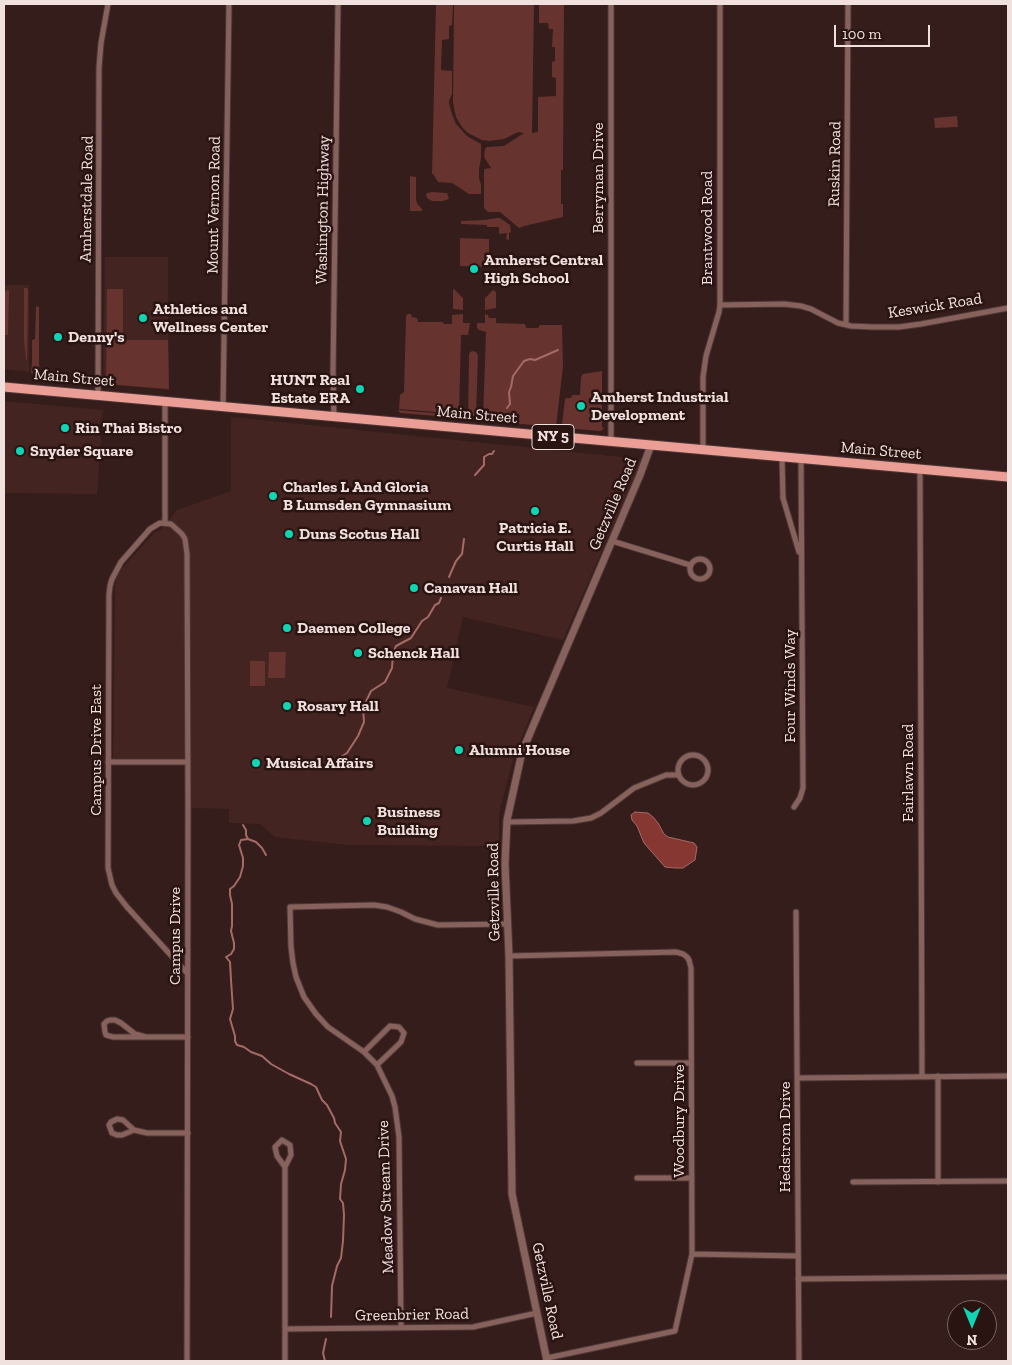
<!DOCTYPE html>
<html>
<head>
<meta charset="utf-8">
<style>
	body { margin:0 }
	#map { position:relative; width:1012px; height:1365px; overflow:hidden; background:#341d1b; font-family:"Zilla Slab",serif }
	canvas { display:block }
	.frame { position:absolute; inset:0; border:5px solid #f0e0de; pointer-events:none }
	.north { position:absolute; left:947px; top:1300px; width:50px; height:50px; box-sizing:border-box; background:#2a1412; border:1px solid #796664; border-radius:50%; rotate:180deg; font-size:14px; font-weight:700; line-height:20px; text-align:center; color:#f0e0de }
	.north::after { content:''; display:block; margin:auto; width:18px; height:22px; background:#10d5b4; clip-path:polygon(50% 0,100% 100%,50% 72%,0 100%) }
	.scale { position:absolute; left:834px; top:25px; width:96px; height:22px; box-sizing:border-box; border:2px solid #f0e0de; border-top:0; padding-left:6px; font-size:15px; line-height:18px; white-space:nowrap; color:#f0e0de; -webkit-text-stroke:4px #2a1412; paint-order:stroke }
</style>
</head>
<body>
<div id="map">
<canvas width="1012" height="1365"></canvas>
<div class="frame"></div>
<div class="north">N</div>
<div class="scale">100 m</div>
</div>
<script>
const ctx = document.querySelector('canvas').getContext('2d');
ctx.lineJoin = 'round';
function paint(path, color) { ctx.fillStyle = color; ctx.fill(path, 'evenodd'); }
const poly = rows => new Path2D(rows.map(r => 'M' + r).join(''));
function stroke(path, color, width, dash) { ctx.strokeStyle = color; ctx.lineWidth = width; ctx.lineCap = dash ? 'butt' : 'round'; ctx.setLineDash(dash || []); ctx.stroke(path); }
function drawText(font, color, halo, rows, align = 'center') {
  ctx.font = font + ' "Zilla Slab",serif'; ctx.lineWidth = 5; ctx.setLineDash([]); ctx.textBaseline = 'middle'; ctx.strokeStyle = halo; ctx.fillStyle = color; for (const [text, x, y, turn = 0] of rows) {
    ctx.save(); ctx.translate(x, y); ctx.rotate((+turn || 0) * Math.PI / 180); ctx.textAlign = isNaN(turn) ? turn : align; if (halo) ctx.strokeText(text, 0, 0); ctx.fillText(text, 0, 0); ctx.restore();
  }
}
const built = poly([
	[105,257,168,257,169,390,103,384],
	[4,285,29,285,29,372,4,369],
	[4,401,103,410,97,494,4,493],
	[231,417,642,459,563,640,463,617,447,688,534,707,514,756,499,813,499,846,346,845,275,837,260,824,229,823,229,809,192,808,191,758,113,758,115,586,117,574,155,532,161,530,177,510,231,491]
]);
const green = poly([
	[436,4,453,4,452,25,449,26,449,39,442,40,441,70,452,71,452,94,450,98,449,103,452,114,456,124,467,136,481,144,481,158,479,169,479,178,481,185,481,194,469,194,452,183,438,182,433,174,432,174],
	[454,4,534,4,532,133,538,132,538,97,556,96,556,78,552,77,552,62,555,61,555,47,552,47,553,29,549,29,548,23,539,23,539,4,564,4,563,170,561,170,561,204,563,204,563,217,524,226,519,228,500,212,488,212,484,208,484,169,491,168,484,157,485,149,487,147,504,146,524,133,518,132,504,139,489,141,482,140,468,133,462,127,456,117,453,103],
	[957,116,958,127,935,128,934,118],
	[410,176,416,177,416,200,418,205,422,209,422,211,410,211],
	[432,192,447,193,449,199,443,201,432,201,427,198,426,195,427,193],
	[497,218,500,218,510,225,511,232,509,233,509,240,506,239,507,233,499,234,499,227,487,227,487,225,461,224,461,221,484,220],
	[460,238,489,239,489,267,460,266],
	[24,288,27,288,28,290,27,360,26,360,24,339],
	[107,289,123,289,123,340,168,340,169,389,106,384],
	[454,289,463,298,463,310,453,309,453,290],
	[494,289,494,292,496,291,496,308,485,310,485,298],
	[7,290,9,291,9,295,8,335,4,335,4,292],
	[36,306,39,307,39,363,40,374,31,373,32,362,32,340,35,339],
	[408,314,411,314,412,317,417,318,418,322,443,322,444,324,452,324,452,315,463,314,463,323,470,323,468,335,461,335,459,414,399,409,400,395,404,392,406,316],
	[485,314,488,315,489,318,496,318,496,323,525,324,526,328,538,328,540,325,562,325,563,366,556,427,486,421,483,418,486,332,479,330,477,328,477,323,485,323],
	[473,351,476,352,478,355,476,416,468,415,469,354,470,352],
	[602,371,602,427,604,428,601,431,563,428,562,424,565,399,566,398,571,398,572,395,580,395,581,377,583,374],
	[398,410,457,415,456,420,451,419,449,417,400,413],
	[269,652,286,652,285,678,268,678],
	[250,661,265,661,265,686,250,686]
]);
const water = poly([
	[635,812,648,813,653,817,658,823,664,834,668,837,694,843,697,847,695,860,683,868,675,868,665,867,644,843,637,826,632,820,631,815,635,812]
]);
const stream = poly([
	[507,408,510,404,509,392,511,387,513,376,524,361,530,359,535,360,558,350],
	[475,475,484,465,484,457,489,454,492,454,494,451],
	[449,577,456,561,462,554,464,539],
	[339,758,347,753,358,736,364,722,363,708,371,691,385,682,392,668,393,654,396,646,411,638,422,621,428,617,435,605,439,603,441,598],
	[243,825,246,830,246,835,248,839,241,840,239,845,243,858,243,866,240,877,234,886,230,889,230,895,232,904,232,926,231,931,234,943,234,949,231,954,226,957,230,962,231,980,233,1009,230,1019,235,1036,235,1041,237,1045,244,1047,251,1052,262,1056,271,1064,289,1074,311,1084,316,1087,322,1100,327,1105,334,1118,335,1123,341,1132,340,1141,346,1159,345,1170,341,1184,340,1199,343,1203,344,1215,343,1241,341,1258,337,1266,332,1286,331,1317],
	[248,839,256,842,262,848,266,855],
	[325,1361,323,1353,326,1339]
]);
const minor = poly([
	[720,305,784,304,801,306,811,309,838,323,851,326,873,327,899,327,921,324,1008,308],
	[846,325,848,4],
	[98,395,99,68,101,43,108,4],
	[165,402,165,522],
	[223,407,229,4],
	[334,417,333,372,338,4],
	[611,442,611,4],
	[703,450,703,377,706,356,719,312,720,305,720,4],
	[782,457,783,498,799,552],
	[920,469,922,1077],
	[612,541,690,565],
	'690 569a10 10 0 1 1 20 0a10 10 0 1 1-20 0Z',
	'678 770a15 15 0 1 1 30 0a15 15 0 1 1-30 0Z',
	[108,762,188,762],
	[794,807,800,798,803,788,801,459],
	[507,822,573,821,591,818,601,813,634,788,666,775,678,775],
	[796,912,799,1361],
	[509,956,676,952,683,954,687,957,689,960,691,968,692,1254,675,1331,547,1358],
	[146,1037,113,1037,106,1035,105,1032,104,1024,107,1021,110,1020,115,1020,121,1023,135,1034,146,1037,188,1037],
	[364,1052,390,1026,399,1027,404,1033,401,1042,377,1065],
	[637,1063,691,1063],
	[797,1078,1008,1076],
	[134,1130,122,1135,117,1135,112,1133,109,1125,111,1122,117,1119,123,1120,134,1130,147,1133,188,1133],
	[285,1167,277,1156,275,1147,282,1140,290,1145,291,1155,285,1167,285,1361],
	[637,1178,692,1178],
	[853,1182,1008,1181],
	[938,1182,938,1076],
	[692,1254,798,1256],
	[798,1279,1008,1277],
	[401,1327,399,1137,395,1107,392,1096,377,1065,364,1052,328,1027,316,1014,304,997,296,977,293,963,291,947,290,907,374,905,387,907,401,912,415,919,438,925,508,924],
	[285,1329,473,1327,537,1313],
	[187,1361,188,803,187,554,185,539,182,534,171,524,160,523,150,529,121,562,112,579,110,586,109,595,108,868,112,885,116,893,127,907,187,973]
]);
const tertiary = poly([
	[547,1361,512,1194,509,956,505,864,507,820,522,752,640,475,651,445]
]);
const primary = poly([
	[4,387,1008,477]
]);
const markers = [
	[474,269,5,"#10d5b4"],
	[143,318,5,"#10d5b4"],
	[58,337,5,"#10d5b4"],
	[360,389,5,"#10d5b4"],
	[581,406,5,"#10d5b4"],
	[65,428,5,"#10d5b4"],
	[20,451,5,"#10d5b4"],
	[273,496,5,"#10d5b4"],
	[535,511,5,"#10d5b4"],
	[289,534,5,"#10d5b4"],
	[414,588,5,"#10d5b4"],
	[287,628,5,"#10d5b4"],
	[358,653,5,"#10d5b4"],
	[287,706,5,"#10d5b4"],
	[459,750,5,"#10d5b4"],
	[256,763,5,"#10d5b4"],
	[367,821,5,"#10d5b4"]
];
const shields = [
	[553,437,42]
];
const shieldNames = [
	["NY 5",553,437]
];
const streetNames = [
	["Ruskin Road",835,164,-89],
	["Berryman Drive",598,178,-90],
	["Amherstdale Road",87,199,-89],
	["Mount Vernon Road",214,205,-89],
	["Washington Highway",323,210,-89],
	["Brantwood Road",707,228,-90],
	["Keswick Road",935,306,-9],
	["Main Street",74,378,5],
	["Main Street",477,415,5],
	["Main Street",881,451,5],
	["Getzville Road",613,504,-67],
	["Four Winds Way",790,686,-90],
	["Campus Drive East",96,750,-90],
	["Fairlawn Road",908,773,-90],
	["Getzville Road",494,892,-91],
	["Campus Drive",175,936,-90],
	["Woodbury Drive",679,1121,-90],
	["Hedstrom Drive",785,1137,-90],
	["Meadow Stream Drive",386,1197,-92],
	["Getzville Road",547,1291,78],
	["Greenbrier Road",412,1315,-1]
];
const poiNames = [
	["Amherst Central",484,260],
	["High School",484,278],
	["Athletics and",153,309],
	["Wellness Center",153,327],
	["Denny's",68,337],
	["HUNT Real",350,380,"right"],
	["Estate ERA",350,398,"right"],
	["Amherst Industrial",591,397],
	["Development",591,415],
	["Rin Thai Bistro",75,428],
	["Snyder Square",30,451],
	["Charles L And Gloria",283,487],
	["B Lumsden Gymnasium",283,505],
	["Patricia E.",535,528,"center"],
	["Curtis Hall",535,546,"center"],
	["Duns Scotus Hall",299,534],
	["Canavan Hall",424,588],
	["Daemen College",297,628],
	["Schenck Hall",368,653],
	["Rosary Hall",297,706],
	["Alumni House",469,750],
	["Musical Affairs",266,763],
	["Business",377,812],
	["Building",377,830]
];
paint(built, '#432421');
paint(green, '#66332f');
paint(water, '#863732');
stroke(water, '#a66a66', 1);
stroke(stream, '#a66a66', 2);
stroke(minor, '#4e3836', 7);
stroke(tertiary, '#4e3836', 9);
stroke(primary, '#4e3836', 11);
stroke(minor, '#87625d', 5);
stroke(tertiary, '#87625d', 7);
stroke(primary, '#eb9e96', 9);
for (const [x, y, r, color] of markers) { const dot = new Path2D(); dot.arc(x, y, r, 0, 2 * Math.PI); ctx.fillStyle = color; ctx.fill(dot); stroke(dot, '#2a1412', 2); }
for (const [x, y, w] of shields) { const box = new Path2D(); box.roundRect(x - w / 2, y - 12.5, w, 25, 4); ctx.fillStyle = '#2a1412'; ctx.fill(box); stroke(box, '#f0e0de', 1); }
drawText('bold 15px', '#f0e0de', null, shieldNames);
drawText('16px', '#f0e0de', '#2a1412', streetNames);
drawText('bold 16px', '#f0e0de', '#2a1412', poiNames, 'left');
</script>
</body>
</html>
